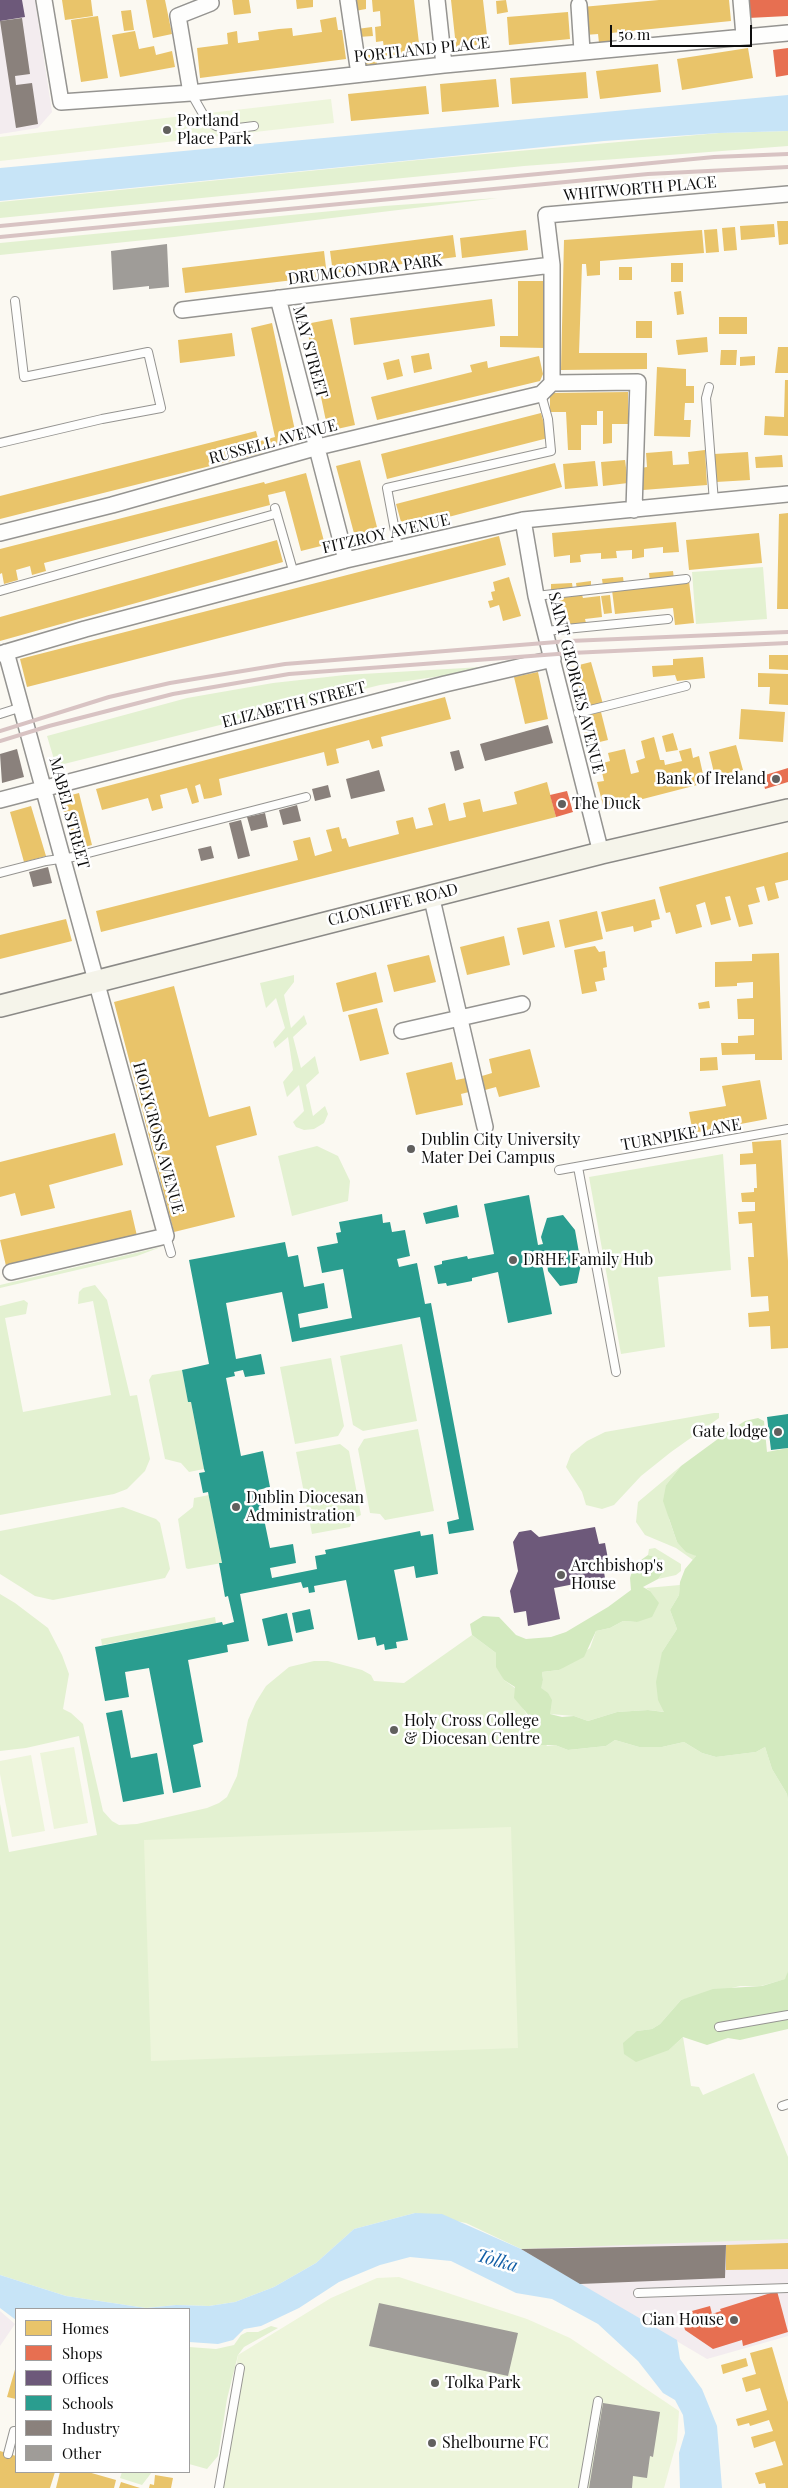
<!DOCTYPE html>
<html>
<head>
<meta charset="utf-8">
<style>
	body { margin:0 }
	#map { position:relative; width:788px; height:2488px; overflow:hidden; background:#fbf9f2; font-family:"Playfair Display",serif }
	canvas { display:block }
	.legend { position:absolute; left:15px; top:2308px; width:175px; height:165px; box-sizing:border-box; background:#fff; border:1px solid #9f9f9f; margin:0; padding:6px 9px; list-style:none; font-size:15px; color:#0e0e0e }
	.legend li { display:flex; align-items:center; gap:10px; height:25px }
	.legend b { width:25px; border:1px solid #9f9f9f }
	.scale { position:absolute; left:610px; top:25px; width:142px; height:22px; box-sizing:border-box; border:2px solid #0e0e0e; border-top:0; padding-left:6px; font-size:15px; line-height:18px; white-space:nowrap; color:#0e0e0e; -webkit-text-stroke:4px #fff; paint-order:stroke }
</style>
</head>
<body>
<div id="map">
<canvas width="788" height="2488"></canvas>
<ul class="legend">
<li><b style="height:14px;background:#e9c46a"></b>Homes</li>
<li><b style="height:14px;background:#e76f51"></b>Shops</li>
<li><b style="height:14px;background:#6d597a"></b>Offices</li>
<li><b style="height:14px;background:#2a9d8f"></b>Schools</li>
<li><b style="height:14px;background:#8a817c"></b>Industry</li>
<li><b style="height:14px;background:#9f9c98"></b>Other</li>
</ul>
<div class="scale">50 m</div>
</div>
<script>
const ctx = document.querySelector('canvas').getContext('2d');
ctx.lineJoin = 'round';
function paint(path, color) { ctx.fillStyle = color; ctx.fill(path, 'evenodd'); }
const poly = rows => new Path2D(rows.map(r => 'M' + r).join(''));
function stroke(path, color, width, dash) { ctx.strokeStyle = color; ctx.lineWidth = width; ctx.lineCap = dash ? 'butt' : 'round'; ctx.setLineDash(dash || []); ctx.stroke(path); }
function drawText(font, color, halo, rows, align = 'center') {
  ctx.font = font + ' "Playfair Display",serif'; ctx.lineWidth = 5; ctx.setLineDash([]); ctx.textBaseline = 'middle'; ctx.strokeStyle = halo; ctx.fillStyle = color; for (const [text, x, y, turn = 0] of rows) {
    ctx.save(); ctx.translate(x, y); ctx.rotate((+turn || 0) * Math.PI / 180); ctx.textAlign = isNaN(turn) ? turn : align; if (halo) ctx.strokeText(text, 0, 0); ctx.fillText(text, 0, 0); ctx.restore();
  }
}
const industrial = poly([
	[0,0,35,0,52,112,38,128,0,134],
	[732,2237,788,2238,788,2336,707,2359,521,2249],
	[0,2311,15,2324,0,2346]
]);
const green = poly([
	[788,131,788,146,524,166,0,218,0,202,418,160,719,133],
	[498,198,174,237,0,255,0,243,384,206],
	[763,567,767,619,696,624,692,572],
	[516,665,380,685,56,766,47,736,187,698,273,683,345,675],
	[294,975,294,982,284,995,291,1028,304,1015,307,1024,293,1037,301,1068,315,1056,319,1073,306,1085,313,1116,325,1106,328,1114,324,1123,314,1129,304,1130,296,1127,293,1122,304,1111,299,1085,287,1097,283,1082,293,1070,288,1037,275,1048,273,1042,285,1028,276,998,266,1008,260,983],
	[317,1146,338,1156,350,1181,348,1201,292,1216,278,1156],
	[723,1154,731,1270,658,1277,665,1347,621,1354,589,1177],
	[161,1247,137,1256,0,1288,0,1285],
	[95,1285,107,1300,130,1396,137,1395,150,1459,145,1471,127,1489,114,1494,0,1515,0,1306,24,1300,28,1303,26,1314,5,1318,23,1412,111,1395,93,1301,78,1304,79,1292,83,1288],
	[402,1344,417,1421,363,1431,353,1425,340,1356],
	[331,1358,344,1426,338,1436,295,1444,280,1367],
	[182,1370,188,1402,191,1402,204,1469,189,1472,181,1463,165,1459,149,1380,152,1375],
	[714,1413,719,1413,719,1418,671,1452,641,1476,614,1505,602,1509,586,1505,582,1492,566,1467,571,1454,587,1441,605,1432],
	[418,1429,434,1511,385,1520,380,1514,370,1513,358,1449,364,1439],
	[340,1444,349,1451,361,1515,353,1519,350,1527,312,1534,296,1452],
	[681,1466,666,1485,669,1519,677,1542,696,1556,693,1560,676,1548,645,1535,636,1522,638,1502],
	[209,1495,222,1563,188,1569,186,1568,178,1519,193,1507,194,1498],
	[123,1507,156,1519,160,1523,169,1564,170,1569,165,1578,53,1600,35,1596,0,1574,0,1531],
	[655,1548,681,1564,681,1571,676,1575,658,1579,662,1574,662,1559,648,1555,649,1549],
	[680,1585,679,1595,670,1610,677,1629,662,1652,665,1712,648,1710,617,1712,588,1721,574,1716,550,1714,540,1688,543,1680,542,1672,559,1670,590,1648,596,1631,610,1628,623,1621,637,1622,650,1591,646,1588],
	[0,1594,15,1603,48,1628,62,1655,69,1674,63,1709,71,1713,83,1724,103,1811,112,1821,119,1825,137,1824,207,1808,219,1803,227,1797,237,1776,248,1720,256,1702,266,1686,289,1667,314,1661,328,1661,362,1670,371,1675,374,1681,404,1683,472,1635,496,1653,504,1680,515,1688,524,1710,547,1746,555,1745,568,1750,606,1746,615,1740,639,1747,662,1747,684,1742,702,1753,716,1757,756,1752,765,1747,772,1769,787,1794,788,1801,788,1971,786,1979,761,1986,740,1986,681,2000,660,2024,652,2029,637,2031,669,2050,683,2037,691,2086,699,2087,703,2095,754,2073,788,2157,788,2239,521,2249,466,2223,415,2213,354,2229,316,2263,274,2287,235,2302,209,2306,176,2305,146,2308,66,2296,0,2275,0,1804,9,1852,97,1835,79,1736,26,1748,0,1751],
	[215,1617,216,1623,102,1645,101,1639],
	[271,2326,278,2328,244,2347,238,2355,227,2399,218,2456,207,2469,189,2464,189,2347,216,2349,234,2345,241,2335,247,2332,258,2332],
	[122,2472,152,2472,142,2485,120,2478]
]);
const forest = poly([
	[758,1418,764,1421,767,1452,788,1448,788,1801,787,1794,772,1769,765,1747,756,1752,716,1757,702,1753,684,1742,662,1747,639,1747,615,1740,606,1746,568,1750,555,1745,538,1745,525,1734,530,1717,514,1698,515,1687,504,1680,496,1667,496,1653,472,1635,470,1624,483,1616,499,1617,516,1635,526,1639,551,1637,566,1632,608,1607,631,1590,630,1578,634,1565,648,1555,662,1559,662,1574,658,1579,643,1587,650,1591,659,1603,652,1617,637,1622,623,1621,610,1628,596,1631,584,1657,559,1670,542,1672,543,1680,541,1688,548,1693,552,1700,550,1714,562,1717,574,1716,588,1721,617,1712,648,1710,664,1712,658,1700,656,1682,662,1652,677,1629,670,1610,679,1595,680,1582,685,1569,696,1556,686,1552,677,1542,663,1501,666,1485,681,1466,726,1433,745,1421],
	[788,1971,788,2029,740,2040,728,2038,707,2045,683,2037,669,2050,636,2062,624,2054,623,2043,637,2031,652,2029,660,2024,681,2000,713,1989,762,1986,785,1979]
]);
const pitch = poly([
	[331,99,334,123,0,161,0,137],
	[74,1747,88,1823,54,1829,40,1753],
	[31,1755,45,1831,12,1837,0,1774,0,1761],
	[511,1827,518,2048,151,2061,144,1840],
	[399,2277,527,2319,570,2338,679,2411,677,2441,664,2488,216,2488,238,2355,331,2298,377,2278]
]);
const water = poly([
	[788,95,788,131,719,133,604,141,0,201,0,168],
	[415,2213,442,2214,521,2249,677,2340,680,2359,702,2389,717,2426,722,2488,680,2488,679,2453,685,2433,683,2415,675,2400,663,2393,638,2361,598,2324,552,2299,516,2293,451,2261,410,2257,380,2265,339,2282,299,2308,261,2326,244,2329,233,2340,218,2344,189,2342,189,2309,16,2309,16,2320,0,2308,0,2275,66,2296,146,2308,176,2305,209,2306,235,2302,274,2287,316,2263,354,2229]
]);
const homes = poly([
	[62,0,91,0,93,16,65,20],
	[146,0,165,0,172,34,153,38],
	[232,0,249,0,251,13,234,15],
	[296,0,313,0,313,7,297,9],
	[354,0,366,0,366,9,355,11],
	[372,0,414,0,420,52,385,56,383,41,376,42,375,27,381,26,380,11,373,12],
	[451,0,483,0,488,44,456,47],
	[506,0,508,12,497,14,496,1],
	[659,0,729,0,731,21,611,33,612,42,599,43,598,34,585,35,582,7],
	[131,10,134,30,124,31,121,11],
	[568,12,570,39,509,45,507,17],
	[98,16,108,78,81,82,71,20],
	[336,17,338,30,342,30,346,59,200,78,197,48,228,44,227,33,237,31,238,43,259,40,258,32,279,29,292,28,293,36,322,32,320,20],
	[372,27,373,36,358,37,357,29],
	[135,31,139,49,154,46,156,55,172,51,175,67,120,77,112,35],
	[748,48,753,78,682,90,677,59],
	[376,54,377,64,363,65,362,56],
	[658,64,661,92,600,99,596,71],
	[586,72,588,98,512,104,510,78],
	[496,79,499,107,442,112,440,84],
	[426,86,429,114,351,121,348,94],
	[777,221,788,221,788,244,779,245],
	[774,224,775,237,741,240,740,226],
	[735,227,737,250,724,251,722,228],
	[717,229,719,252,706,253,704,230],
	[526,230,528,250,462,258,460,238],
	[702,230,704,253,600,261,600,275,587,276,586,264,582,264,579,353,647,353,647,369,561,370,564,240],
	[453,235,456,257,333,273,330,251],
	[324,251,327,276,185,293,182,268],
	[671,263,683,263,683,282,671,282],
	[619,267,632,267,632,280,619,280],
	[518,281,545,281,545,348,500,347,500,336,518,336],
	[681,291,684,314,677,315,674,292],
	[492,299,495,326,354,345,350,318],
	[719,317,747,317,747,334,719,334],
	[332,319,355,425,328,431,306,324],
	[636,321,652,321,652,338,636,338],
	[272,323,297,440,262,448,260,441,275,437,251,328],
	[232,333,235,356,180,363,178,340],
	[707,337,708,352,678,355,676,340],
	[778,347,788,347,788,373,775,373],
	[721,350,737,350,736,365,720,365],
	[429,353,432,369,414,373,411,356],
	[539,356,543,374,540,381,377,420,371,397,472,372,470,365,487,361,488,368],
	[755,356,755,365,740,366,740,357],
	[399,359,403,376,387,380,383,363],
	[657,367,686,369,686,386,694,386,694,403,685,403,684,420,691,420,690,437,654,436],
	[785,380,788,380,788,436,764,435,765,416,784,417],
	[628,392,628,424,612,424,612,443,603,444,603,411,597,411,597,425,581,425,581,450,568,450,566,412,550,412,550,393],
	[541,413,548,438,387,479,381,454],
	[256,431,262,453,0,519,0,496],
	[705,450,707,485,643,490,641,468,647,467,646,453,672,451,673,465,689,464,688,452],
	[748,452,750,480,716,482,714,454],
	[782,455,783,467,756,468,755,457],
	[360,460,378,531,355,537,336,466],
	[625,460,628,483,603,486,601,462],
	[595,461,598,486,565,489,563,464],
	[555,463,562,487,403,529,396,504],
	[306,473,325,545,301,551,285,491,268,495,270,505,44,563,46,571,32,575,30,566,16,570,18,580,4,584,2,573,0,574,0,549,264,482,265,484],
	[788,513,788,609,777,609,779,514],
	[676,522,679,552,663,553,663,547,644,549,644,557,632,559,632,550,616,551,617,558,601,559,601,553,585,554,580,555,581,562,570,563,570,555,554,557,552,533],
	[759,533,762,563,689,570,686,540],
	[499,536,506,565,27,687,20,659],
	[277,540,283,562,0,641,0,617],
	[673,571,674,579,650,582,649,573],
	[509,577,521,616,503,621,499,605,490,608,488,601,493,600,491,592,495,591,493,582],
	[623,577,624,584,603,586,602,579],
	[591,581,591,588,577,590,576,583],
	[689,581,694,623,675,625,673,608,615,614,612,590],
	[572,583,573,590,551,591,551,584],
	[582,595,583,598,600,596,602,617,585,619,586,623,560,626,557,598],
	[610,595,612,613,604,614,601,596],
	[769,655,788,655,788,670,769,669],
	[703,657,705,678,677,681,675,675,653,677,652,666,673,665,673,659],
	[591,662,603,704,579,710,567,668],
	[538,672,548,719,525,724,514,677],
	[758,673,788,674,788,705,769,704,770,687,758,687],
	[445,697,451,719,381,737,383,746,372,749,369,740,336,749,339,763,327,766,324,752,219,779,222,795,211,798,204,799,200,784,195,786,199,802,192,804,187,788,160,795,163,808,152,811,148,798,102,810,96,789],
	[741,709,785,712,783,742,739,739],
	[601,712,608,740,587,745,580,717],
	[673,733,678,750,666,752,662,736],
	[654,737,660,760,664,760,665,765,682,761,679,751,691,748,693,758,699,756,705,783,604,809,597,782,604,781,600,764,610,761,608,753,625,749,631,774,639,772,636,761,645,758,641,741],
	[736,745,743,770,715,777,709,752],
	[547,782,556,817,101,932,96,911,298,860,293,841,310,837,315,856,332,851,326,830,339,827,342,839,346,838,349,847,399,834,396,821,413,817,416,829,433,825,428,808,445,803,449,821,466,817,463,803,480,799,483,812,517,804,514,792],
	[79,793,92,845,73,850,60,798],
	[31,806,46,856,24,862,10,812],
	[788,852,788,880,775,883,779,898,768,901,764,886,756,888,760,902,748,905,753,924,739,927,730,896,725,897,731,920,711,925,705,902,696,905,702,927,676,934,670,912,666,913,659,887],
	[655,899,660,919,651,921,652,927,634,932,633,926,606,932,601,912],
	[597,911,603,939,565,948,559,920],
	[66,919,72,941,0,959,0,935],
	[549,921,555,947,523,955,517,928],
	[504,936,510,965,467,975,460,947],
	[595,946,599,952,605,951,607,967,603,968,605,980,595,982,597,991,582,994,574,950],
	[779,953,782,1060,755,1060,755,1054,722,1055,721,1043,738,1043,738,1036,754,1035,754,1019,738,1019,737,999,753,998,753,982,737,983,737,986,715,987,715,962,752,961,752,954],
	[429,955,436,982,394,992,387,965],
	[376,972,383,1002,343,1012,336,983],
	[174,986,209,1117,250,1106,257,1135,216,1146,235,1217,174,1232,114,1002],
	[709,1001,710,1008,699,1009,698,1003],
	[377,1008,389,1054,360,1061,348,1015],
	[530,1049,540,1087,499,1097,496,1087,485,1090,482,1076,492,1073,489,1059],
	[717,1057,718,1070,700,1071,700,1058],
	[452,1062,456,1080,466,1078,469,1092,461,1094,463,1105,416,1115,406,1073],
	[760,1080,767,1119,693,1133,689,1112,726,1106,722,1086],
	[115,1133,123,1165,49,1185,55,1208,21,1216,15,1193,0,1197,0,1162],
	[781,1140,788,1261,788,1348,771,1349,770,1326,749,1327,748,1313,769,1311,768,1296,751,1297,748,1257,754,1257,752,1223,739,1224,738,1212,755,1211,755,1202,742,1202,741,1193,754,1192,754,1188,757,1188,756,1164,740,1165,740,1154,753,1153,752,1142],
	[131,1210,137,1236,6,1266,0,1240],
	[788,2243,788,2269,726,2270,726,2245],
	[772,2347,788,2402,788,2488,766,2488,765,2483,759,2484,755,2473,783,2465,775,2441,754,2448,751,2437,773,2431,769,2420,750,2426,749,2423,738,2426,736,2419,767,2410,760,2388,746,2392,742,2378,756,2374,750,2353],
	[746,2358,748,2366,723,2374,721,2365],
	[16,2366,16,2399,7,2397],
	[0,2451,16,2456,16,2472,55,2472,50,2488,0,2488],
	[60,2472,88,2472,116,2480,114,2488,56,2488],
	[155,2475,173,2478,171,2488,149,2488,150,2484,154,2485],
	[121,2482,140,2488,119,2488]
]);
const shops = poly([
	[748,0,788,0,788,16,748,18],
	[788,48,788,75,776,77,773,50],
	[788,768,788,782,765,789,762,776],
	[567,791,573,812,556,817,550,795],
	[777,2291,788,2332,743,2346,742,2340,713,2349,685,2330,681,2314,710,2306,712,2314,721,2311,720,2309]
]);
const offices = poly([
	[0,0,22,0,25,17,0,21],
	[595,1527,599,1544,605,1543,608,1559,602,1560,605,1578,554,1588,560,1619,528,1626,526,1611,514,1613,510,1591,518,1571,513,1542,519,1532,531,1530,539,1537]
]);
const schools = poly([
	[529,1195,538,1245,543,1244,541,1237,547,1218,563,1215,575,1230,581,1264,577,1283,560,1286,548,1271,547,1263,542,1264,552,1314,508,1323,498,1272,472,1278,472,1281,447,1286,446,1283,438,1284,434,1266,442,1264,442,1261,467,1256,468,1259,494,1254,484,1204],
	[457,1205,459,1217,426,1224,423,1213],
	[382,1214,383,1223,390,1222,392,1232,405,1230,410,1256,397,1259,399,1267,417,1263,425,1304,431,1303,474,1530,449,1534,447,1522,459,1519,420,1317,292,1342,282,1292,226,1303,236,1359,261,1354,265,1374,245,1377,243,1370,234,1372,235,1376,226,1378,241,1456,263,1451,270,1487,258,1490,270,1548,293,1544,296,1563,270,1568,272,1578,317,1569,315,1556,326,1554,325,1550,420,1531,421,1536,433,1534,438,1574,416,1578,414,1566,394,1570,408,1640,396,1642,397,1648,385,1650,384,1644,377,1646,375,1637,358,1640,346,1580,314,1586,315,1592,309,1593,308,1587,303,1588,301,1582,240,1594,249,1641,227,1645,228,1652,188,1660,203,1742,193,1745,201,1787,173,1793,149,1668,125,1672,129,1697,105,1701,95,1647,222,1622,223,1625,234,1622,228,1596,225,1597,219,1563,222,1563,208,1492,203,1493,199,1473,205,1472,204,1469,191,1402,188,1402,182,1370,209,1364,189,1260,285,1242,288,1257,298,1255,304,1287,324,1283,328,1308,298,1314,300,1328,352,1318,343,1269,322,1273,317,1247,338,1243,336,1233,341,1232,339,1222],
	[788,1414,788,1448,771,1450,767,1417],
	[310,1609,314,1629,296,1633,292,1613],
	[287,1613,293,1641,268,1646,262,1619],
	[122,1710,131,1758,157,1753,164,1794,123,1802,106,1713]
]);
const industry = poly([
	[22,18,30,74,15,76,16,85,32,83,38,124,16,128,0,21],
	[548,725,553,743,485,761,480,744],
	[17,749,24,777,2,783,0,754],
	[459,750,464,768,455,771,450,752],
	[379,770,385,791,351,799,346,779],
	[328,785,331,797,315,801,312,789],
	[297,805,301,821,283,825,279,810],
	[265,813,268,827,251,831,247,817],
	[241,820,250,856,238,859,229,823],
	[211,846,214,858,201,861,198,849],
	[48,867,52,883,33,887,29,872],
	[726,2245,725,2278,580,2284,521,2249]
]);
const building = poly([
	[167,244,169,287,149,289,149,286,113,290,111,251],
	[379,2303,518,2333,508,2376,369,2346],
	[603,2403,660,2412,653,2457,650,2456,647,2478,633,2476,632,2488,589,2488]
]);
const lane = poly([
	[191,93,207,121,216,126,230,129,254,126],
	[709,387,706,398,714,502],
	[0,443,102,419,161,408,148,352,24,377,15,301],
	[275,508,294,574],
	[398,547,387,488,551,451,548,419,541,394],
	[0,591,275,514],
	[536,596,686,579],
	[545,631,668,619],
	[578,713,686,686],
	[0,714,22,707],
	[0,873,46,861,73,857,306,797],
	[578,1167,616,1372],
	[559,1170,788,1129],
	[166,1236,171,1253],
	[719,2027,788,2015],
	[782,2106,788,2104],
	[638,2293,788,2288],
	[8,2454,14,2431,16,2431],
	[219,2488,240,2368],
	[583,2488,598,2401]
]);
const street = poly([
	[44,0,61,102,191,93,444,65,788,33],
	[348,0,359,74],
	[437,0,444,65],
	[741,0,744,36],
	[579,5,582,51],
	[191,93,178,16,211,3],
	[278,298,346,560],
	[182,310,552,265],
	[552,383,552,265,546,215,788,194],
	[552,383,638,382,634,510],
	[523,520,536,596,601,853],
	[0,533,112,505,318,447,541,394,552,383],
	[6,652,166,1236,11,1272],
	[0,654,85,629,346,560,523,520,788,494],
	[0,800,445,684,553,659],
	[431,895,485,1127],
	[402,1031,522,1004]
]);
const secondary = poly([
	[0,1006,601,853,788,810]
]);
const rail = poly([
	[0,226,714,157,788,154],
	[0,237,648,174,788,167],
	[0,731,109,697,170,683,285,664,569,641,788,632],
	[0,741,49,726,173,694,289,674,571,653,788,643]
]);
const markers = [
	[167,130,5,"#61605e"],
	[776,779,5,"#61605e"],
	[562,804,5,"#61605e"],
	[411,1149,5,"#61605e"],
	[513,1260,5,"#61605e"],
	[778,1432,5,"#61605e"],
	[236,1507,5,"#61605e"],
	[561,1575,5,"#61605e"],
	[394,1730,5,"#61605e"],
	[734,2320,5,"#61605e"],
	[435,2383,5,"#61605e"],
	[432,2443,5,"#61605e"]
];
const streetNames = [
	["PORTLAND PLACE",422,50,-6],
	["WHITWORTH PLACE",640,189,-5],
	["DRUMCONDRA PARK",365,270,-7],
	["MAY STREET",310,352,75],
	["RUSSELL AVENUE",273,442,-15],
	["FITZROY AVENUE",386,534,-13],
	["SAINT GEORGES AVENUE",576,683,76],
	["ELIZABETH STREET",294,705,-14],
	["MABEL STREET",69,813,75],
	["CLONLIFFE ROAD",393,905,-14],
	["TURNPIKE LANE",681,1135,-10],
	["HOLYCROSS AVENUE",158,1138,75]
];
const poiNames = [
	["Portland",177,121],
	["Place Park",177,139],
	["Bank of Ireland",766,779,"right"],
	["The Duck",572,804],
	["Dublin City University",421,1140],
	["Mater Dei Campus",421,1158],
	["DRHE Family Hub",523,1260],
	["Gate lodge",768,1432,"right"],
	["Dublin Diocesan",246,1498],
	["Administration",246,1516],
	["Archbishop's",571,1566],
	["House",571,1584],
	["Holy Cross College",404,1721],
	["& Diocesan Centre",404,1739],
	["Cian House",724,2320,"right"],
	["Tolka Park",445,2383],
	["Shelbourne FC",442,2443]
];
const waterNames = [
	["Tolka",497,2261,16]
];
paint(industrial, '#f3ecef');
paint(green, '#e3f1d1');
paint(forest, '#d3eabf');
paint(pitch, '#edf5db');
paint(water, '#c7e4f7');
paint(homes, '#e9c46a');
paint(shops, '#e76f51');
paint(offices, '#6d597a');
paint(schools, '#2a9d8f');
paint(industry, '#8a817c');
paint(building, '#9f9c98');
stroke(lane, '#959491', 10);
stroke(street, '#959491', 18);
stroke(secondary, '#8b8a87', 24);
stroke(lane, '#fefefd', 8);
stroke(street, '#fefefd', 15);
stroke(secondary, '#f5f4ea', 21);
stroke(rail, '#d8c3c3', 4);
for (const [x, y, r, color] of markers) { const dot = new Path2D(); dot.arc(x, y, r, 0, 2 * Math.PI); ctx.fillStyle = color; ctx.fill(dot); stroke(dot, '#fff', 2); }
drawText('16px', '#0e0e0e', '#fff', streetNames);
drawText('16px', '#0e0e0e', '#fff', poiNames, 'left');
drawText('italic 18px', '#115ea6', '#fff', waterNames);
</script>
</body>
</html>
